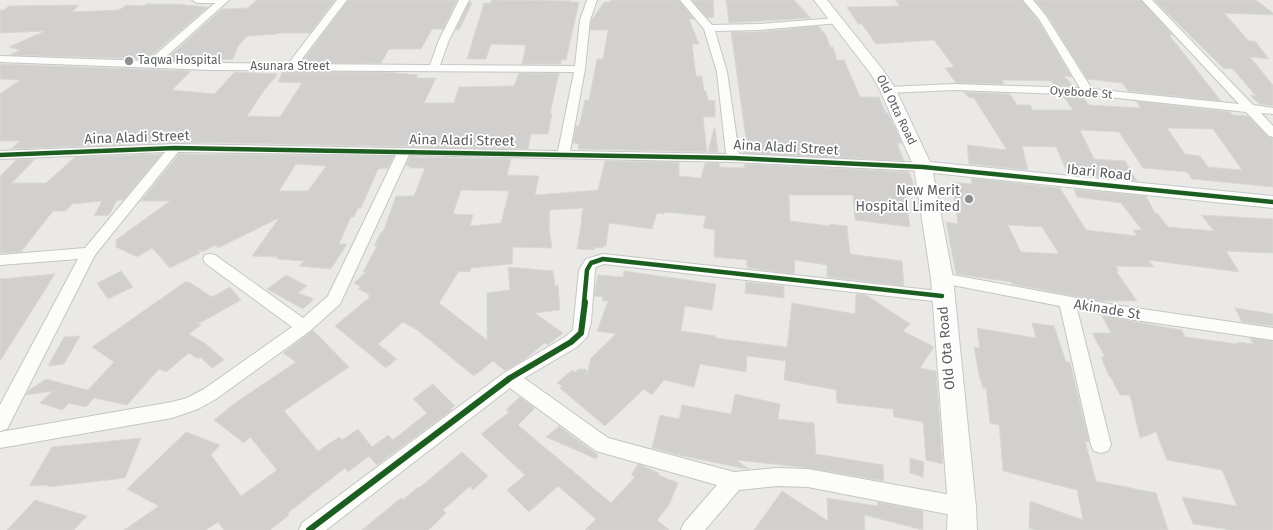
<!DOCTYPE html>
<html>
<head>
<meta charset="utf-8">
<style>
	body { margin:0 }
	canvas { display:block; background:#eae9e5 }
</style>
</head>
<body>
<canvas width="1273" height="530"></canvas>
<script>
const ctx = document.querySelector('canvas').getContext('2d');
ctx.lineJoin = 'round';
function paint(path, color) { ctx.fillStyle = color; ctx.fill(path, 'evenodd'); }
const poly = rows => new Path2D(rows.map(r => 'M' + r).join(''));
function stroke(path, color, width, dash) { ctx.strokeStyle = color; ctx.lineWidth = width; ctx.lineCap = dash ? 'butt' : 'round'; ctx.setLineDash(dash || []); ctx.stroke(path); }
function drawText(font, color, halo, rows, align = 'center') {
  ctx.font = font + ' "Fira Sans",sans-serif'; ctx.lineWidth = 3.5; ctx.setLineDash([]); ctx.textBaseline = 'middle'; ctx.strokeStyle = halo; ctx.fillStyle = color; for (const [text, x, y, turn = 0] of rows) {
    ctx.save(); ctx.translate(x, y); ctx.rotate((+turn || 0) * Math.PI / 180); ctx.textAlign = isNaN(turn) ? turn : align; if (halo) ctx.strokeText(text, 0, 0); ctx.fillText(text, 0, 0); ctx.restore();
  }
}
const building = poly([
	[257,0,335,0,310,33,278,33,277,34,247,36,238,46,233,59,204,61,164,61,222,9,248,8,257,0],
	[348,0,457,0,443,29,432,29,421,49,389,49,381,63,301,63,348,0],
	[492,0,571,1,570,2,579,2,566,60,561,60,561,64,522,64,526,45,491,44,486,59,467,59,484,3,490,3,492,0],
	[611,0,679,0,694,19,689,19,699,44,692,44,696,76,702,76,704,91,706,91,708,100,715,101,715,117,703,117,707,152,578,149,579,144,573,143,576,126,579,126,585,100,589,100,597,59,603,59,608,30,590,30,591,21,604,2,610,2,611,0],
	[692,0,713,0,714,17,707,18,692,0],
	[726,0,794,0,811,18,729,23,726,0],
	[895,0,1022,0,1038,20,1072,77,1064,76,1073,86,1055,86,1051,81,1008,80,1002,80,1004,84,956,83,945,68,954,67,934,40,876,44,862,24,858,24,847,7,900,6,895,0],
	[1035,0,1141,0,1172,34,1170,36,1221,101,1128,91,1122,83,1087,79,1047,15,1035,0],
	[1154,0,1256,0,1273,13,1273,15,1224,13,1249,41,1255,41,1269,59,1250,57,1273,85,1273,106,1259,104,1250,95,1256,96,1233,69,1223,68,1154,0],
	[469,2,472,3,459,30,456,30,469,2],
	[146,4,175,4,208,7,147,59,10,55,20,50,9,47,45,31,0,33,0,10,4,10,9,6,79,5,72,12,119,10,126,5,144,6,146,4],
	[818,26,826,35,830,47,833,47,837,60,844,60,860,97,879,97,886,113,888,113,902,143,897,143,904,161,743,153,742,146,747,146,731,32,759,32,818,26],
	[0,64,191,71,172,90,214,94,235,72,278,74,265,89,247,116,280,117,302,83,278,82,282,72,385,72,418,75,416,78,436,78,424,103,454,103,459,87,514,86,519,73,559,73,550,114,552,114,548,134,531,134,528,149,175,142,11,149,20,141,0,141,0,94,20,80,0,79,0,64],
	[964,92,1010,94,1017,105,1030,105,1033,110,1073,110,1062,95,1082,96,1089,105,1141,108,1136,101,1230,112,1232,115,1248,116,1268,137,1273,138,1273,187,1192,179,1187,172,1143,168,1119,132,1080,130,1094,159,1125,161,1137,181,1068,174,1056,147,1022,146,1028,170,969,164,967,145,1007,150,974,98,969,98,964,92],
	[1167,128,1213,129,1242,170,1208,167,1200,156,1185,154,1167,128],
	[714,128,715,128,718,152,708,152,714,128],
	[162,154,123,200,117,200,109,215,94,216,102,201,72,204,66,211,53,211,21,252,0,253,0,176,16,160,35,159,12,183,46,183,75,157,162,154],
	[179,154,394,156,388,168,378,169,361,208,358,208,354,217,351,217,339,244,347,244,331,269,299,266,304,261,277,259,278,257,252,256,279,218,218,248,216,245,202,252,196,248,200,253,170,268,152,248,137,257,116,247,116,240,170,201,141,201,179,154],
	[296,164,326,166,308,191,279,191,296,164],
	[410,157,511,159,507,175,539,176,535,195,598,190,605,161,679,162,679,176,701,178,705,163,719,163,719,167,745,168,744,164,909,172,914,186,904,185,910,227,855,220,853,195,789,195,790,221,830,226,830,224,847,226,850,254,902,261,904,286,827,277,827,265,795,260,794,274,748,268,748,265,746,265,747,260,714,257,715,230,703,228,706,216,664,212,664,214,657,213,652,229,609,223,606,246,603,246,603,248,594,247,594,250,577,249,582,219,581,219,583,208,550,210,549,227,552,248,513,247,512,264,471,268,470,272,459,271,439,303,487,340,487,293,510,290,508,267,553,271,555,286,558,285,560,310,535,313,563,333,548,345,545,343,525,359,505,371,493,361,474,376,417,330,403,322,378,344,397,359,386,368,335,326,370,297,368,296,370,295,358,289,361,287,354,283,366,272,363,272,377,246,374,246,381,232,383,232,396,196,414,196,425,168,411,168,406,165,410,157],
	[461,190,509,191,501,223,470,226,473,215,453,214,461,190],
	[971,178,1060,188,1086,230,1137,236,1133,230,1142,230,1121,203,1077,197,1074,189,1146,196,1155,213,1158,214,1168,227,1214,231,1201,215,1273,219,1273,253,1226,251,1239,272,1148,260,1154,267,1115,266,1119,271,1116,271,1137,301,1101,301,1012,284,1011,282,956,274,946,222,958,224,952,182,972,184,971,178],
	[1008,225,1042,227,1059,254,1021,252,1008,225],
	[121,271,133,287,108,299,97,283,121,271],
	[624,271,716,284,712,310,685,306,681,331,716,336,716,338,787,347,792,303,855,314,856,294,866,295,910,324,903,331,934,347,920,368,936,371,943,464,926,460,923,422,894,417,893,409,837,403,836,390,784,380,786,361,747,356,746,372,700,364,694,387,664,380,652,395,644,389,605,426,560,388,562,386,557,383,572,370,575,372,579,369,586,369,587,374,591,358,616,334,597,331,608,301,602,301,603,297,594,296,595,288,598,275,623,277,624,271],
	[55,274,0,361,0,279,55,274],
	[286,275,307,286,298,293,314,299,303,309,267,289,286,275],
	[185,282,189,282,212,297,230,287,241,300,198,324,201,325,189,334,206,344,224,360,212,368,200,357,198,359,189,353,166,372,159,369,127,405,94,398,86,407,69,403,62,410,40,403,53,391,26,395,28,391,46,379,88,390,114,362,92,347,185,282],
	[746,282,784,286,784,298,745,293,746,282],
	[1235,308,1273,314,1273,326,1242,322,1235,308],
	[1102,316,1182,330,1185,337,1238,344,1237,342,1253,344,1250,338,1273,341,1273,530,1231,530,1193,524,1182,497,1237,506,1222,470,1167,460,1156,432,1140,438,1130,395,1120,395,1110,376,1109,376,1101,357,1105,357,1092,333,1111,333,1102,316],
	[1032,323,1054,326,1066,362,1070,362,1089,442,1085,441,1096,481,1156,493,1168,530,1035,530,1029,528,1030,501,1083,520,1077,490,1003,471,999,425,990,423,986,388,983,388,979,375,974,347,980,348,977,328,1036,338,1032,323],
	[313,330,349,367,284,411,318,451,339,437,342,440,358,429,372,447,388,435,393,440,427,413,413,399,433,384,455,406,451,408,452,410,377,465,369,456,348,472,345,468,288,513,289,515,270,530,224,530,218,522,206,530,124,530,159,506,127,489,186,432,220,445,211,455,241,496,277,470,250,437,244,443,214,420,235,403,296,362,283,353,313,330],
	[80,336,64,364,48,366,64,337,80,336],
	[735,394,780,404,778,419,814,423,816,454,883,465,884,481,808,468,736,460,749,469,747,469,678,455,652,448,660,415,679,419,682,405,731,414,735,394],
	[520,397,535,408,518,425,611,503,635,477,631,475,638,464,659,473,658,475,678,483,669,505,657,520,669,530,585,530,596,519,558,486,529,512,507,490,525,475,481,434,509,412,506,410,520,397],
	[559,426,598,455,596,459,546,437,559,426],
	[141,438,125,478,47,487,49,485,29,486,52,447,141,438],
	[462,452,488,476,473,490,470,486,443,510,446,513,434,525,428,530,362,530,401,498,403,500,418,487,419,488,462,452],
	[910,458,924,462,923,477,910,473,910,458],
	[782,491,828,521,827,498,877,506,878,502,923,511,923,530,864,515,865,530,754,530,782,491],
	[35,500,87,516,74,530,7,530,35,500]
]);
const street = poly([
	[192,0,229,0,160,62,288,64,337,0,347,0,298,64,430,65,439,40,459,0,469,0,449,40,440,65,575,66,580,20,587,0,597,0,590,20,585,69,570,151,726,154,717,72,704,29,680,0,690,0,712,25,759,24,836,18,839,19,841,21,839,23,759,30,715,31,727,72,739,154,923,163,928,164,929,167,928,170,923,171,733,162,409,155,340,304,310,331,216,399,198,409,172,418,0,448,0,432,172,402,187,398,204,389,292,327,205,263,203,259,205,255,210,254,215,255,303,318,328,296,396,155,178,152,95,255,7,429,0,431,0,405,78,259,0,265,0,255,85,248,165,152,0,159,0,151,175,144,558,151,574,72,212,70,0,62,0,56,148,61,215,3,197,3,192,0],
	[1023,0,1033,0,1046,16,1092,89,1239,104,1142,0,1152,0,1253,105,1273,108,1273,114,1261,113,1273,126,1273,137,1269,136,1246,112,1090,95,954,90,888,93,882,90,888,87,954,84,1080,88,1039,19,1023,0],
	[603,254,948,292,950,296,948,300,942,302,604,264,596,267,595,270,591,322,587,337,577,347,524,378,608,438,734,472,777,468,808,469,962,497,969,500,972,507,969,514,962,517,808,487,777,486,739,490,705,530,681,530,684,523,717,485,596,451,510,388,326,530,299,530,302,523,504,373,565,337,573,330,579,270,586,259,603,254],
	[942,273,1115,305,1273,328,1273,340,1115,317,1077,309,1111,445,1108,451,1101,453,1094,451,1091,445,1060,306,937,282,934,278,937,274,942,273]
]);
const secondary = poly([
	[814,0,827,0,883,70,896,90,930,162,1273,196,1273,208,933,173,953,278,976,507,977,530,947,530,948,507,931,278,914,167,880,90,871,74,814,0]
]);
const cyclewayFar1 = poly([
	[0,155,175,148,733,158,923,167,1273,202],
	[584,303,587,270,591,263,603,259,942,296]
]);
const cycleway = poly([
	[309,530,510,378,571,342,581,333,585,302]
]);
const markers = [
	[129,61,5,"#8d8f90"],
	[969,199,5,"#8d8f90"]
];
const farPoinames = [
	["Taqwa Hospital",138,61]
];
const farStreetnames = [
	["Asunara Street",290,67],
	["Oyebode St",1081,93,4],
	["Old Otta Road",896,110,64]
];
const streetNames = [
	["Aina Aladi Street",137,138,-2],
	["Aina Aladi Street",462,141,1],
	["Aina Aladi Street",786,148,3],
	["Ibari Road",1099,173,6],
	["Akinade St",1107,310,9],
	["Old Ota Road",947,348,-95]
];
const poiNames = [
	["New Merit",960,191],
	["Hospital Limited",960,207]
];
paint(building, '#d1d0ce');
stroke(building, '#d9d8d4', 1);
stroke(street, '#c5c5c5', 2);
stroke(secondary, '#c7c7c7', 2);
paint(street, '#fcfcfb');
paint(secondary, '#fcfcfb');
stroke(cyclewayFar1, '#1b5e20', 4.5);
stroke(cycleway, '#1b5e20', 6);
for (const [x, y, r, color] of markers) { const dot = new Path2D(); dot.arc(x, y, r, 0, 2 * Math.PI); ctx.fillStyle = color; ctx.fill(dot); stroke(dot, '#fff', 1.5); }
drawText('12px', '#5b5f62', '#fff', farPoinames, 'left');
drawText('12px', '#5b5f62', '#fff', farStreetnames);
drawText('14px', '#5b5f62', '#fff', streetNames);
drawText('14px', '#5b5f62', '#fff', poiNames, 'right');
</script>
</body>
</html>
